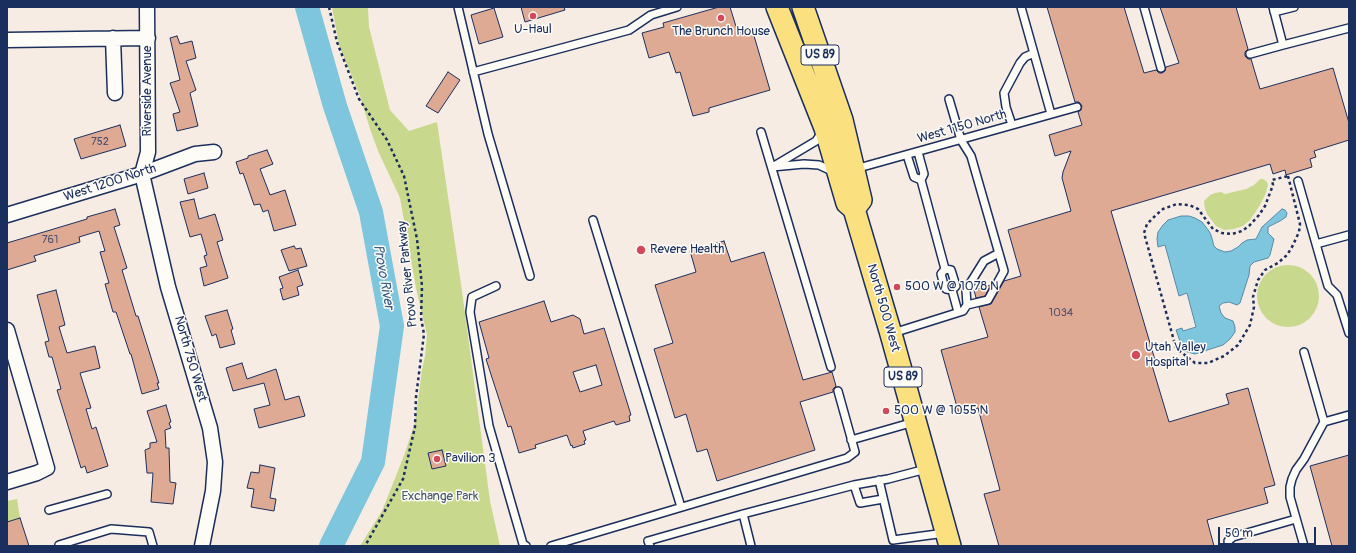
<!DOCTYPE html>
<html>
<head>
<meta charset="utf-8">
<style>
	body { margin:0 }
	#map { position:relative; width:1356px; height:553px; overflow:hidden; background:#f7ece3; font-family:Pangolin,sans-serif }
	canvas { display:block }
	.frame { position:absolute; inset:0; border:8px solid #1b2f5e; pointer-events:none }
	.scale { position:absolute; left:1218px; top:527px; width:98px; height:18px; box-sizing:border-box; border:2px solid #1b2f5e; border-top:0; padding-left:5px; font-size:12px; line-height:14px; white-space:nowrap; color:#1b2f5e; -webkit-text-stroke:3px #fdfcf7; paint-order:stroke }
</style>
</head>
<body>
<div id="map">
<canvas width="1356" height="553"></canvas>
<div class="frame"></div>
<div class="scale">50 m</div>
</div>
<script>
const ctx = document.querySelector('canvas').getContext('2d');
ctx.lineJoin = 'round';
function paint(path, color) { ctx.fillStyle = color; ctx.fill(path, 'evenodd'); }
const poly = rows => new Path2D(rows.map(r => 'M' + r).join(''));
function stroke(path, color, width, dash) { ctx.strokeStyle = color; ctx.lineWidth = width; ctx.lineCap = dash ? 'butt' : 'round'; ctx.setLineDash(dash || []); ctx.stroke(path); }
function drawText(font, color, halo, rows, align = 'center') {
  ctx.font = font + ' Pangolin,sans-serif'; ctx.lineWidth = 3; ctx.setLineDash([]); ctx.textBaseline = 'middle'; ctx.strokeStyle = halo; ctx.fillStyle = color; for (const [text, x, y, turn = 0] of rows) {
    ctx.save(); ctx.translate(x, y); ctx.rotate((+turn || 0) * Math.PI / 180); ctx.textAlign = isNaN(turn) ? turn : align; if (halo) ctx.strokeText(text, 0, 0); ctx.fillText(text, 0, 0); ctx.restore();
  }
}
const green = poly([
	[332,7,368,7,369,27,390,110,409,131,437,122,462,291,490,501,500,546,360,546,382,511,405,453,415,422,422,370,425,356,427,335,416,288,400,198,378,151,370,129,360,96,339,45],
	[1260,179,1263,179,1266,181,1268,184,1266,193,1260,205,1250,220,1243,226,1234,229,1224,230,1216,226,1207,214,1205,209,1204,201,1210,195,1215,193,1221,192,1225,194,1246,189,1254,185],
	'1257 296a31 31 0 1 1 62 0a31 31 0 1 1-62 0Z',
	[17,499,20,518,7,522,7,501]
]);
const water = poly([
	[1282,209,1285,210,1287,213,1286,217,1280,221,1268,227,1268,233,1274,239,1270,255,1268,258,1254,262,1250,266,1249,275,1240,303,1237,305,1229,302,1223,303,1219,306,1221,313,1225,318,1233,321,1235,327,1235,332,1230,339,1223,345,1195,354,1184,351,1180,341,1176,330,1182,328,1183,331,1196,327,1187,293,1179,296,1165,245,1158,247,1157,239,1158,232,1163,225,1168,220,1181,216,1189,216,1195,218,1202,222,1209,231,1211,235,1214,246,1217,249,1225,252,1231,251,1238,247,1242,243,1247,240,1256,239,1262,227,1282,209]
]);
const river = poly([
	[307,7,335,106,371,212,392,326,373,462,331,546]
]);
const building = poly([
	[521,7,564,7,565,10,525,22,521,7],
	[719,7,730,7,738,33,752,29,770,90,709,108,709,112,693,116,680,72,676,73,669,52,649,58,642,33,664,27,663,23,719,7],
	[1047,7,1124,7,1144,73,1156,70,1159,73,1162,73,1165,71,1166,67,1179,63,1160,7,1236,7,1248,49,1245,52,1245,56,1248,59,1251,59,1260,89,1333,68,1349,123,1349,140,1314,151,1316,157,1310,159,1312,167,1286,175,1285,170,1273,174,1270,164,1111,211,1155,360,1151,362,1169,422,1229,404,1226,394,1248,388,1275,485,1264,488,1268,503,1207,520,1214,546,999,546,984,494,1000,490,978,408,959,414,941,350,988,337,979,307,991,304,1004,281,1021,276,1008,230,1071,211,1062,178,1063,172,1071,151,1055,156,1049,135,1082,125,1078,112,1081,110,1082,106,1079,102,1075,102,1047,7],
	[494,8,503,37,479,44,471,15,494,8],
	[177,36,180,44,192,41,196,58,186,61,196,90,190,93,198,126,177,131,173,114,180,112,170,83,180,80,170,38,177,36],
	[448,72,460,80,438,113,426,106,448,72],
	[120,125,126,146,81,159,74,139,120,125],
	[267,150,273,164,260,169,270,195,285,190,296,225,274,231,268,210,263,212,260,204,254,205,243,173,240,174,236,162,248,158,248,156,267,150],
	[204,173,208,188,188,194,184,179,204,173],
	[194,199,199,219,215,214,223,240,217,242,228,278,204,286,200,268,207,266,204,256,207,255,201,234,190,237,180,202,194,199],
	[115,209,120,225,114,227,127,268,122,270,136,316,138,316,159,383,157,383,159,389,142,394,131,354,130,354,116,312,113,312,105,284,109,283,100,252,105,251,99,231,79,237,80,242,34,256,36,261,7,270,7,243,87,219,87,217,115,209],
	[724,241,731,262,764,252,803,380,832,372,836,386,833,389,833,392,800,402,815,450,717,481,707,449,697,452,686,414,675,418,654,349,673,343,655,285,696,272,690,251,724,241],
	[294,246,296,249,301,248,307,266,289,271,281,250,294,246],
	[298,270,303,285,297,287,299,295,283,300,280,289,283,288,279,277,298,270],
	[991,285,985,296,976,298,974,290,991,285],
	[56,290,65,325,59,327,67,353,95,346,100,368,80,373,91,408,86,409,92,429,96,427,108,466,87,473,85,466,81,468,57,390,61,389,52,357,49,357,45,342,49,341,37,295,56,290],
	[544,301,551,322,573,315,580,319,584,334,604,328,631,415,629,416,630,421,616,425,614,421,583,431,586,440,584,441,585,444,573,448,572,445,571,446,567,435,535,445,536,448,519,453,511,426,508,427,486,359,489,358,479,322,544,301],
	[596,365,602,385,580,392,573,372,596,365],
	[227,310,233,329,231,330,235,344,220,348,216,334,212,336,205,316,227,310],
	[242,363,247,379,276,369,285,400,299,396,305,416,259,428,254,409,270,405,264,383,233,391,226,368,242,363],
	[166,405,171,422,169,423,171,428,165,430,166,448,169,448,170,482,176,483,173,504,151,502,153,473,147,473,145,450,150,448,150,443,157,442,147,411,166,405],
	[442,450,446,466,432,469,428,453,442,450],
	[1349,455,1349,546,1332,546,1310,466,1349,455],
	[260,465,275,468,270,498,276,499,274,511,251,507,254,489,247,488,251,472,259,473,260,465],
	[20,518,29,546,7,546,7,522,20,518]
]);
const path = poly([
	[329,7,337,42,359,99,387,140,404,176,417,239,422,286,421,318,424,334,416,397,415,427,403,479,365,546],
	[1288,176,1300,224,1299,232,1292,247,1287,255,1278,263,1265,270,1258,280,1253,297,1254,307,1250,325,1238,345,1224,356,1208,363,1195,363,1176,348,1144,233,1147,224,1156,215,1163,209,1177,204,1189,205,1198,209,1213,229,1222,233,1232,234,1242,231,1249,226,1259,215,1265,206,1273,185,1272,180,1288,176]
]);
const service = poly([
	[458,7,488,134,530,276],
	[1021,7,1051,114],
	[1144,7,1161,68],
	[1273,7,1283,45,1349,28],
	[1274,12,1294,7],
	[1250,54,1283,45],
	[473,72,629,30,651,15,677,7],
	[949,99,961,140,971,156,1004,271,988,300,967,305],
	[1012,125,1006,107,1004,93,1020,63,1025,57,1034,53],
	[761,132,831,367],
	[918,152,924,174,921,180,945,269],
	[907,155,914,177,921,180],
	[774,166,816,141,822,132],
	[772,167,804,164,819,165,834,172],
	[855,169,1077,107],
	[1298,181,1316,244,1349,235],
	[593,220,681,507],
	[1316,244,1328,286,1337,295,1349,333],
	[945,269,951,270,956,286,952,290,946,289,944,285,941,274,945,269],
	[496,286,472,297,470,312,489,426,523,544,526,546],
	[952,290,958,312],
	[893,333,963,311,967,305,966,290,984,261,999,253],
	[1304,352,1324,422,1349,415],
	[851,440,914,422],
	[879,480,893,540,945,533],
	[854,485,860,503,883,499],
	[49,510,107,494],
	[743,514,751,546],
	[59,545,111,529,149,532,153,546],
	[551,546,847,458,855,452,838,391],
	[650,546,648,541,743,514,854,485,888,479,926,469],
	[1229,546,1228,541,1233,537,1296,519],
	[1304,546,1290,497,1290,487,1292,479,1296,470,1304,459,1324,422]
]);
const minor = poly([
	[147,7,148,152,142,174,168,287,210,428,215,462,213,491,202,546],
	[113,38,115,93],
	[7,40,148,38],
	[7,215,142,174,195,154,214,152],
	[7,330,47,468,37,473,7,482]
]);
const primary = poly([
	[777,7,825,128,847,203,854,209,891,334,950,546],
	[803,7,842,120,861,200,854,209]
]);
const markers = [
	[533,16,4,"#d1495b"],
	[721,18,4,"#d1495b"],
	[641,250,5,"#d1495b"],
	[897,287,4,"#d1495b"],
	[1136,355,5,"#d1495b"],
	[886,411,4,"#d1495b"],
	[437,459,4,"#d1495b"]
];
const numberNames = [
	["752",100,142],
	["761",50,240],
	["1034",1061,313]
];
const shields = [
	[820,55,38],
	[903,377,38]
];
const shieldNames = [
	["US 89",820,55],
	["US 89",903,377]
];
const poiNames = [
	["U-Haul",533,30,"center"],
	["The Brunch House",721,32,"center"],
	["Revere Health",650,250],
	["500 W @ 1078 N",905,287],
	["Utah Valley",1145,348],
	["Hospital",1145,363],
	["500 W @ 1055 N",894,411],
	["Pavilion 3",445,459]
];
const streetNames = [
	["Riverside Avenue",148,91,-90],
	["West 1150 North",962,127,-16],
	["West 1200 North",110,183,-18],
	["Provo River Parkway",408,274,-96],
	["North 500 West",883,308,74],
	["North 750 West",190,359,74]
];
const parkNames = [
	["Exchange Park",440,497]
];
const waterNames = [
	["Provo River",383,277,80]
];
paint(green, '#c8d98e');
paint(water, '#7dc6dd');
stroke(water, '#568aaa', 1);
stroke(river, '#7dc6dd', 24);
paint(building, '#dfaa94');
stroke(building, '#1b2f5e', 1);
stroke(service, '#1b2f5e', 10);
stroke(minor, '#1b2f5e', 17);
stroke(primary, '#1b2f5e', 24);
stroke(path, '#1b2f5e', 2.5, [3, 3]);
stroke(service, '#fdfcf7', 7);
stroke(minor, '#fdfcf7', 14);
stroke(primary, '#fbe080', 21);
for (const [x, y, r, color] of markers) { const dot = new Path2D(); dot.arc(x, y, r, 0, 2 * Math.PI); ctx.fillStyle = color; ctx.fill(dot); stroke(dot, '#fdfcf7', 1.5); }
drawText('11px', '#4c4e6c', null, numberNames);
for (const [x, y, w] of shields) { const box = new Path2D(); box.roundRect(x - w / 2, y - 10, w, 20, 3); ctx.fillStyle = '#fdfcf7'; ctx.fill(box); stroke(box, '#1b2f5e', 1); }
drawText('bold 12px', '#1b2f5e', null, shieldNames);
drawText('13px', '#1b2f5e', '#fdfcf7', poiNames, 'left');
drawText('13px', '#1b2f5e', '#fdfcf7', streetNames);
drawText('13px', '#465a6a', '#fdfcf7', parkNames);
drawText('italic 14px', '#385c84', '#fdfcf7', waterNames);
</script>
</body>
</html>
